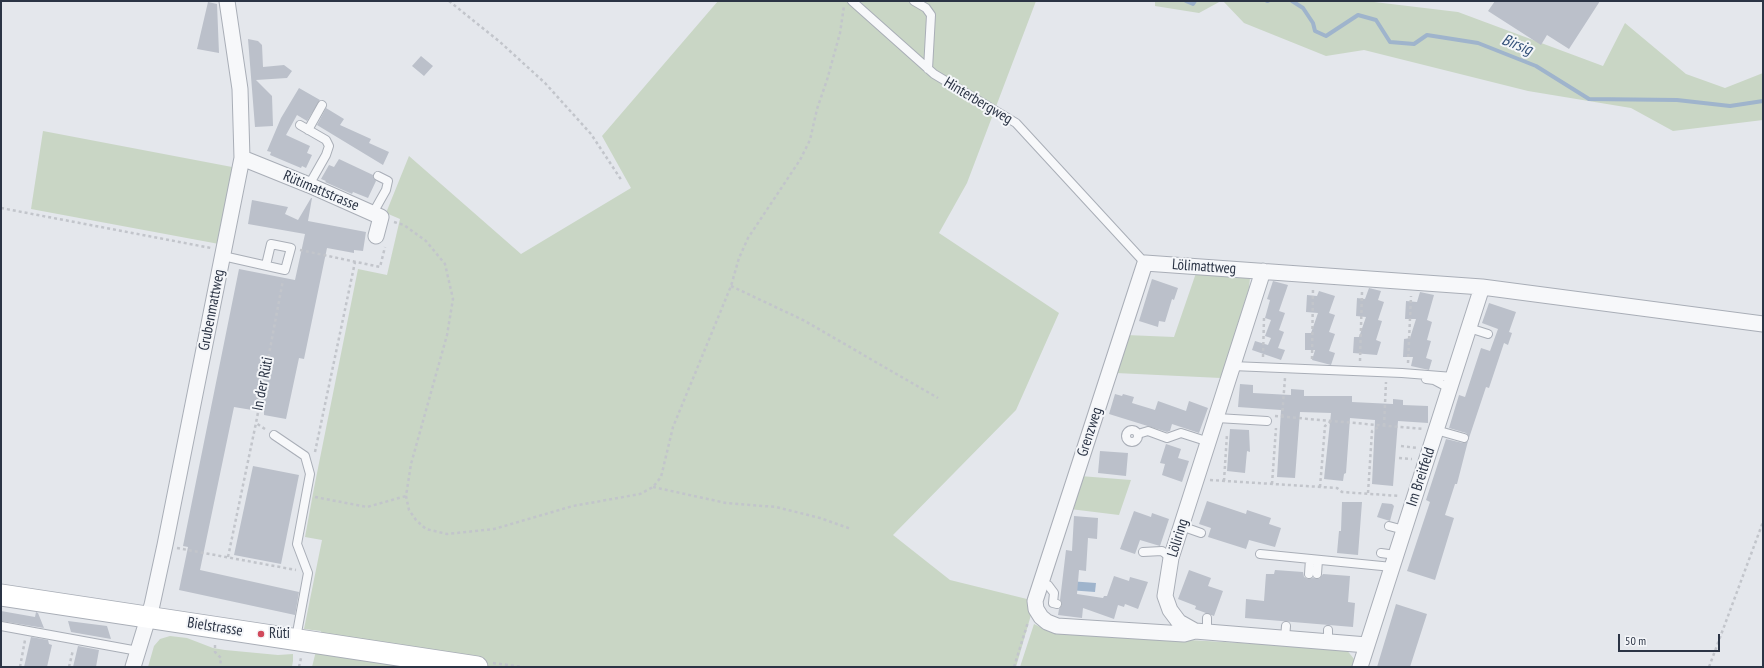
<!DOCTYPE html>
<html>
<head>
<meta charset="utf-8">
<style>
	body { margin:0 }
	#map { position:relative; width:1764px; height:668px; overflow:hidden; background:#e4e7ec; font-family:"PT Sans Narrow",sans-serif }
	canvas { display:block }
	.frame { position:absolute; inset:0; border:2px solid #2b3445; pointer-events:none }
	.scale { position:absolute; left:1618px; top:634px; width:102px; height:18px; box-sizing:border-box; border:2px solid #2b3445; border-top:0; padding-left:5px; font-size:12px; line-height:14px; white-space:nowrap; color:#2b3445; -webkit-text-stroke:3px #f4f6f9; paint-order:stroke }
</style>
</head>
<body>
<div id="map">
<canvas width="1764" height="668"></canvas>
<div class="frame"></div>
<div class="scale">50 m</div>
</div>
<script>
const ctx = document.querySelector('canvas').getContext('2d');
ctx.lineJoin = 'round';
function paint(path, color) { ctx.fillStyle = color; ctx.fill(path, 'evenodd'); }
const poly = rows => new Path2D(rows.map(r => 'M' + r).join(''));
function stroke(path, color, width, dash) { ctx.strokeStyle = color; ctx.lineWidth = width; ctx.lineCap = dash ? 'butt' : 'round'; ctx.setLineDash(dash || []); ctx.stroke(path); }
function drawText(font, color, halo, rows, align = 'center') {
  ctx.font = font + ' "PT Sans Narrow",sans-serif'; ctx.lineWidth = 4; ctx.setLineDash([]); ctx.textBaseline = 'middle'; ctx.strokeStyle = halo; ctx.fillStyle = color; for (const [text, x, y, turn = 0] of rows) {
    ctx.save(); ctx.translate(x, y); ctx.rotate((+turn || 0) * Math.PI / 180); ctx.textAlign = isNaN(turn) ? turn : align; if (halo) ctx.strokeText(text, 0, 0); ctx.fillText(text, 0, 0); ctx.restore();
  }
}
const green = poly([
	[718,1,1036,1,967,183,939,233,1059,313,1016,410,893,535,950,580,1035,601,1016,667,312,667,321,631,304,629,322,540,305,537,314,488,358,269,387,275,400,219,386,213,409,156,521,254,631,188,602,136],
	[1155,1,1221,1,1199,13,1155,6],
	[1223,1,1366,1,1458,12,1603,66,1625,23,1686,74,1725,88,1763,73,1763,120,1673,131,1631,108,1528,91,1364,50,1326,56,1244,23],
	[43,131,232,167,219,244,31,209],
	[1196,273,1250,278,1249,288,1221,378,1116,373,1126,335,1174,337],
	[1080,476,1131,480,1119,515,1070,509],
	[1034,624,1050,632,1346,649,1354,659,1352,667,1020,667],
	[170,636,187,638,213,648,225,650,278,655,293,654,293,661,292,667,148,667,154,646,160,639]
]);
const water = poly([
	[1069,581,1096,583,1095,592,1068,590]
]);
const stream = poly([
	[1186,1,1193,4,1195,1],
	[1267,1,1268,1],
	[1292,1,1303,8,1313,23,1315,31,1326,36,1358,15,1376,20,1390,42,1414,44,1427,35,1478,43,1536,66,1589,99,1677,100,1730,106,1763,101]
]);
const building = poly([
	[1495,1,1600,1,1569,49,1547,35,1541,45,1488,11],
	[208,2,217,4,219,53,197,49],
	[248,39,258,41,262,45,263,67,284,65,292,71,287,78,256,80,272,96,273,126,255,127],
	[421,56,433,66,424,76,412,66],
	[299,88,320,100,307,121,297,115,286,135,310,146,307,153,312,155,306,168,302,166,301,168,270,155,271,152,267,151,281,118],
	[326,108,344,119,340,125,371,139,369,143,389,152,383,165,317,125],
	[339,159,373,175,376,181,368,198,353,192,352,194,325,182,326,181,321,179,329,165,334,167],
	[311,198,312,198,308,221,366,232,363,251,354,250,354,253,327,248,304,359,299,358,286,419,264,415,264,412,234,407,200,570,299,592,295,615,179,590,188,547,183,546,239,269,295,280,305,234,248,224,252,200,288,207,285,214,298,220],
	[1152,279,1178,288,1174,300,1172,299,1165,322,1159,321,1158,327,1139,321],
	[1273,281,1288,285,1279,311,1285,313,1279,330,1284,332,1278,348,1285,350,1281,360,1252,350,1255,341,1268,345,1271,338,1265,336,1271,320,1265,318,1270,300,1267,299],
	[1369,288,1381,291,1378,300,1384,302,1378,320,1382,321,1376,340,1381,342,1377,355,1353,353,1354,337,1359,337,1366,317,1356,316,1357,298,1365,299],
	[1319,291,1335,296,1329,313,1335,315,1329,332,1335,334,1329,351,1335,353,1331,365,1312,360,1315,350,1305,350,1305,333,1311,333,1318,313,1306,312,1307,295,1317,296],
	[1420,292,1434,295,1427,320,1432,322,1427,340,1431,341,1426,358,1432,360,1429,370,1411,366,1413,357,1403,357,1404,339,1410,338,1416,319,1405,319,1406,301,1417,302],
	[1489,303,1516,312,1509,332,1512,333,1508,345,1504,343,1489,388,1486,387,1469,438,1466,433,1449,428,1459,395,1465,397,1481,348,1490,351,1498,329,1482,323],
	[1240,384,1253,385,1253,393,1291,395,1291,389,1304,390,1304,396,1352,396,1352,402,1393,404,1393,399,1403,400,1403,405,1428,406,1428,423,1398,421,1393,486,1372,484,1375,420,1350,418,1346,473,1344,474,1343,481,1324,479,1331,413,1300,412,1295,478,1277,477,1281,410,1238,407],
	[1115,394,1122,396,1123,394,1134,397,1132,403,1155,410,1158,401,1186,411,1189,401,1208,408,1199,433,1172,424,1170,431,1167,432,1109,414],
	[1230,429,1249,430,1250,452,1247,451,1245,473,1227,471],
	[1446,439,1463,443,1468,441,1457,484,1455,484,1445,515,1454,518,1435,580,1407,571,1430,502,1426,500],
	[1166,444,1181,449,1178,458,1189,461,1182,482,1162,475,1165,464,1160,463],
	[1100,451,1128,453,1126,476,1098,473],
	[253,466,299,475,281,564,234,555],
	[1207,501,1246,514,1247,510,1271,518,1269,524,1281,528,1275,547,1249,540,1246,549,1208,537,1211,528,1199,524],
	[1342,502,1362,502,1358,555,1337,553,1339,531,1341,531],
	[1382,503,1392,504,1394,506,1390,521,1377,517],
	[1134,511,1151,517,1152,513,1169,519,1160,546,1140,540,1135,554,1120,549],
	[1074,516,1098,518,1097,539,1088,538,1086,571,1079,570,1077,594,1103,598,1104,596,1107,596,1114,576,1129,581,1130,577,1148,582,1138,609,1125,604,1124,607,1118,605,1114,619,1083,608,1082,618,1058,615,1059,609,1062,605,1060,600,1066,550,1072,551],
	[1189,570,1211,578,1208,586,1223,591,1214,616,1195,609,1196,606,1178,599],
	[1275,570,1303,572,1304,577,1308,579,1313,578,1319,579,1323,574,1350,576,1348,602,1355,603,1353,627,1245,618,1246,599,1264,601,1266,574,1274,574],
	[1396,604,1427,614,1410,667,1377,667],
	[1,611,35,617,36,612,38,613,44,628,1,621],
	[68,621,107,626,111,639,71,632],
	[31,637,48,640,49,644,52,645,47,667,24,667],
	[78,646,99,650,96,667,73,667]
]);
const path = poly([
	[449,1,500,42,545,83,591,134,622,181],
	[1,208,211,248],
	[394,222,404,225,426,241,445,264,453,299,447,335,411,464,406,496,409,510,416,520,426,529,447,534,494,529,573,506,640,494,653,487,661,477,673,427,731,286,739,258,748,238,800,160,810,140,817,109,827,80,840,33,844,6],
	[300,250,380,267,385,247],
	[731,286,803,320,938,398],
	[1263,357,1264,318],
	[1312,359,1313,288],
	[1360,361,1362,292],
	[1408,363,1411,296],
	[1275,416,1423,429],
	[1282,417,1285,378],
	[1384,426,1386,382],
	[265,429,256,423,283,280],
	[1401,446,1417,448],
	[315,452,355,262],
	[1399,458,1412,459],
	[1210,480,1337,488,1342,492,1400,496],
	[1224,481,1227,434],
	[1272,484,1276,428],
	[653,487,726,503,776,507,820,518,851,529],
	[1320,487,1325,426,1331,421],
	[1368,493,1372,431,1380,426],
	[315,497,367,507,406,496],
	[177,548,296,570],
	[228,557,256,423],
	[215,645,215,652,221,658,220,667],
	[493,663,523,667],
	[20,667,25,640],
	[69,667,73,650],
	[299,667,301,658],
	[1014,667,1028,622],
	[1709,667,1763,522]
]);
const service = poly([
	[852,1,934,74,1016,123,1145,263],
	[914,1,926,8,931,15,928,69],
	[300,125,326,140,329,146,326,155,309,185],
	[308,130,322,105],
	[373,213,386,190,388,181,378,176],
	[223,256,285,270,291,248,271,244,266,265],
	[1469,328,1488,334],
	[1232,366,1402,373,1453,377],
	[1426,379,1434,380,1449,388],
	[1217,418,1267,421],
	'1126 436a6 6 0 1 1 12 0a6 6 0 1 1-12 0Z',
	[1436,430,1464,438],
	[1138,434,1148,431,1167,438,1181,433,1209,442],
	[274,435,305,456,310,474,297,544,308,573,296,638],
	[1181,526,1201,533],
	[1389,526,1404,530],
	[1143,552,1162,551,1171,558],
	[1381,553,1396,555],
	[1260,554,1392,567],
	[1309,574,1310,559],
	[1317,574,1318,560],
	[1041,583,1048,585,1054,593,1053,603,1057,604],
	[1,626,138,651],
	[1207,633,1207,618],
	[1285,638,1286,626],
	[1328,642,1328,630]
]);
const minor = poly([
	[242,158,309,185,381,217,376,236],
	[1263,271,1171,558,1165,596,1170,610,1179,622,1195,631,1367,645],
	[1195,631,1184,634,1057,626,1047,622,1041,617,1036,609,1035,601,1145,263,1482,287,1763,324],
	[133,667,152,605,165,545,242,158,240,89,227,1],
	[1360,667,1482,287]
]);
const secondary = poly([
	[1,595,477,667]
]);
const markers = [
	[261,634,4,"#d1495b"]
];
const streetNames = [
	["Hinterbergweg",978,101,31],
	["Rütimattstrasse",321,191,23],
	["Lölimattweg",1204,267,4],
	["Grubenmattweg",212,310,-79],
	["In der Rüti",263,384,-79],
	["Grenzweg",1090,432,-72],
	["Im Breitfeld",1421,477,-72],
	["Löliring",1178,538,-73],
	["Bielstrasse",215,627,9]
];
const poiNames = [
	["Rüti",269,634]
];
const waterNames = [
	["Birsig",1517,45,22]
];
paint(green, '#c9d6c5');
paint(water, '#9fb4cc');
stroke(stream, '#9fb4cc', 4);
paint(building, '#bbc0ca');
stroke(service, '#a9aeb7', 10);
stroke(minor, '#a9aeb7', 17);
stroke(secondary, '#a9aeb7', 23);
stroke(path, '#c2c5cb', 2.5, [3, 3]);
stroke(service, '#f7f8fa', 8);
stroke(minor, '#f7f8fa', 15);
stroke(secondary, '#fff', 21);
for (const [x, y, r, color] of markers) { const dot = new Path2D(); dot.arc(x, y, r, 0, 2 * Math.PI); ctx.fillStyle = color; ctx.fill(dot); stroke(dot, '#f4f6f9', 1.5); }
drawText('15px', '#2b3445', '#f4f6f9', streetNames);
drawText('15px', '#2b3445', '#f4f6f9', poiNames, 'left');
drawText('italic 16px', '#34527a', '#f4f6f9', waterNames);
</script>
</body>
</html>
